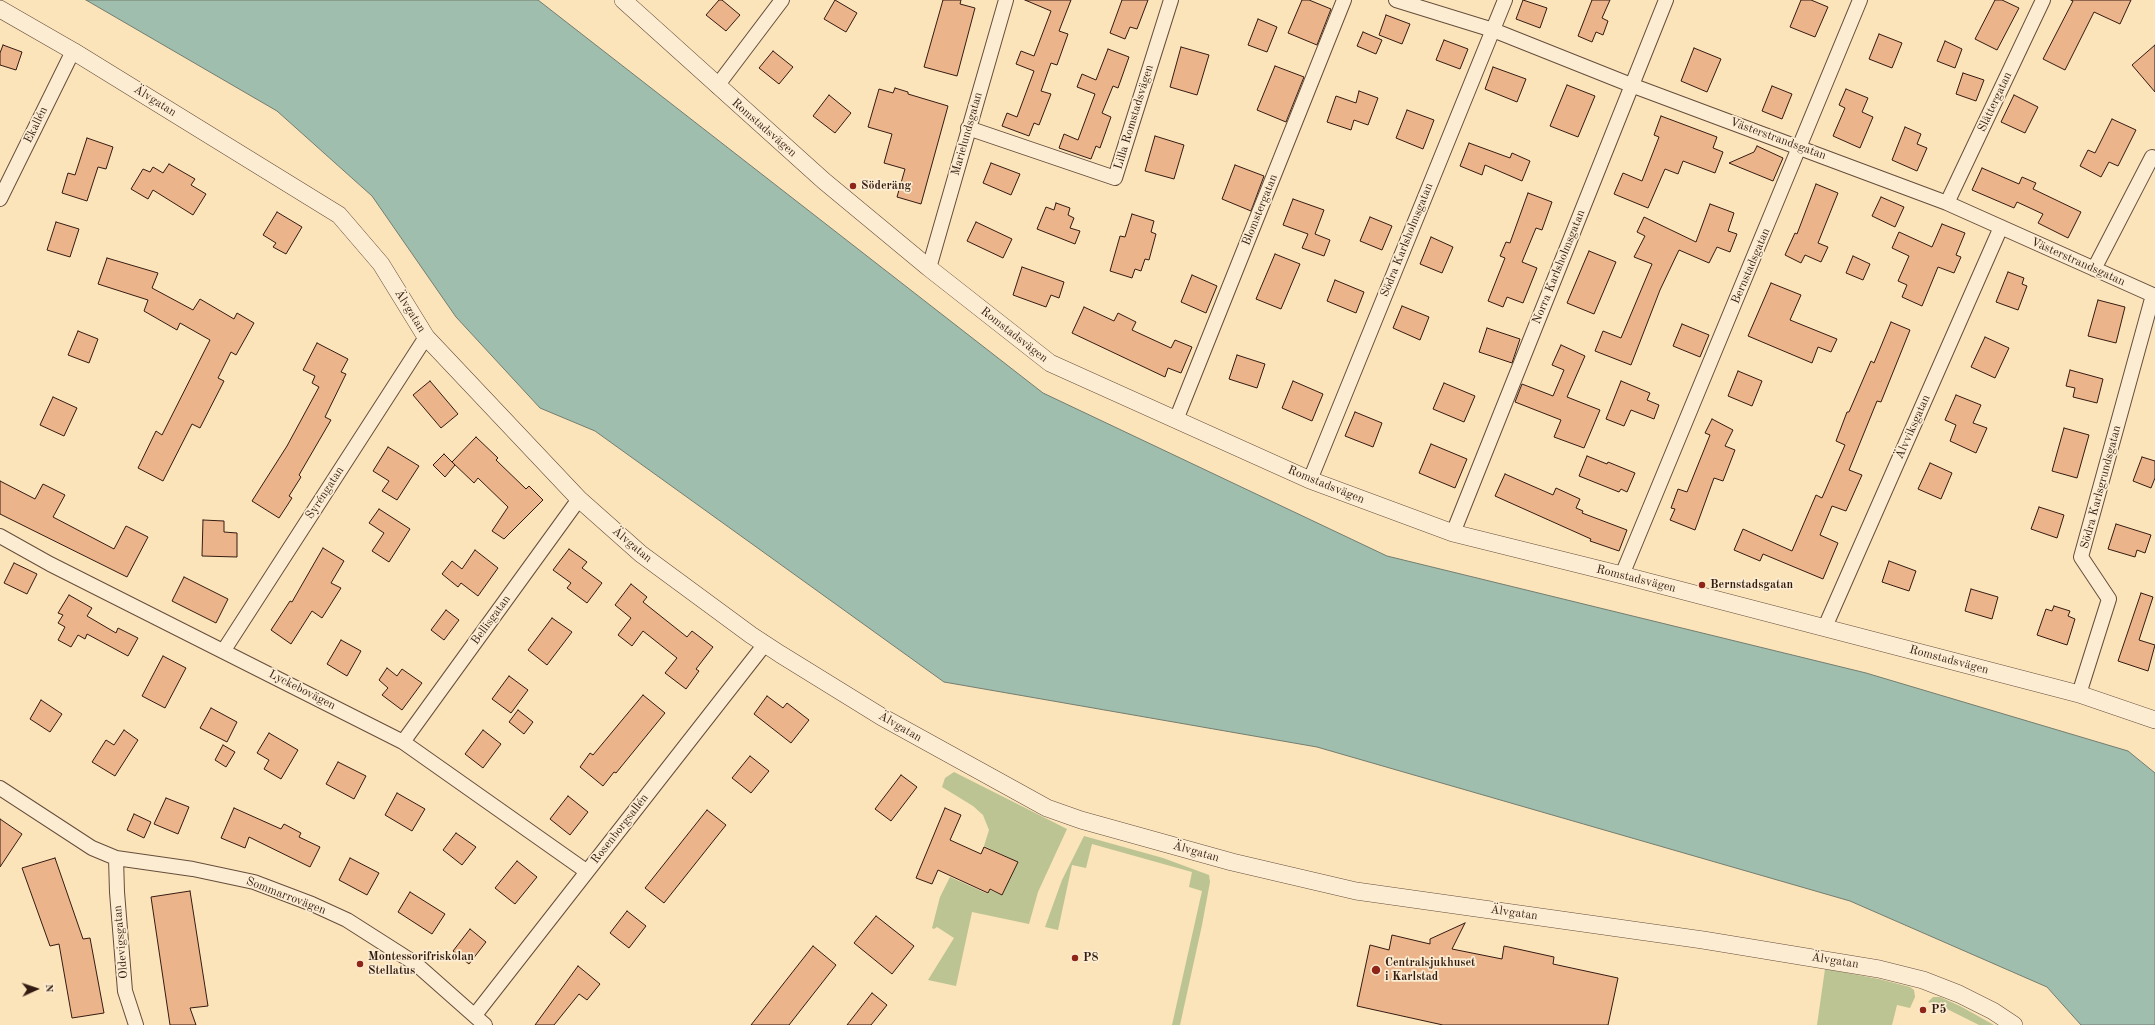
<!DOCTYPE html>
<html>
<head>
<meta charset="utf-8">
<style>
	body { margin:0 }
	#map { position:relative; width:2155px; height:1025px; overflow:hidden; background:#fbe3ba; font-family:"Old Standard TT",serif }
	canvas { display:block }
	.north { position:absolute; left:16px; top:969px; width:40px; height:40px; -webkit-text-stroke:3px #fcedd2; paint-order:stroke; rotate:87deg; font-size:11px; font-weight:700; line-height:16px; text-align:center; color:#341b12 }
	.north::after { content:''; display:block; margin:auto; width:14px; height:18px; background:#341b12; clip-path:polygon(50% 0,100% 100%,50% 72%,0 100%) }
</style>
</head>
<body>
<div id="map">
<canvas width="2155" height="1025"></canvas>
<div class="north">N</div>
</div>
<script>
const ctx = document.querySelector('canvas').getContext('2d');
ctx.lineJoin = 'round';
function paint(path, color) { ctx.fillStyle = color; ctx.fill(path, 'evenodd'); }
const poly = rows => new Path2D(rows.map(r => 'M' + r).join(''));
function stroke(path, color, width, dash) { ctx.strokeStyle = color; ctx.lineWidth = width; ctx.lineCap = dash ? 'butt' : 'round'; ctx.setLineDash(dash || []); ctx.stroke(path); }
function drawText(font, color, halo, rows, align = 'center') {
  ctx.font = font + ' "Old Standard TT",serif'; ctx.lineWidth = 3.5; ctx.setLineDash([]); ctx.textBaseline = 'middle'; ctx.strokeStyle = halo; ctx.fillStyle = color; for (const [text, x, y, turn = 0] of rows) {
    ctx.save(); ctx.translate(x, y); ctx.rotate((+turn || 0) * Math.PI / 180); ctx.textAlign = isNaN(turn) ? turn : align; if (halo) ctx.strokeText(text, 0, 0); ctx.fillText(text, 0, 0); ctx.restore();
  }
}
const green = poly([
	[954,772,1067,829,1038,892,1029,924,972,912,956,986,928,980,954,938,937,927,934,929,932,928,940,897,950,877,988,894,990,890,1002,895,1018,862,984,846,989,830,983,815,973,806,942,787,945,778],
	[1084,836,1163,858,1209,875,1210,882,1202,925,1180,1025,1172,1025,1202,891,1189,887,1192,872,1092,844,1086,868,1072,865,1058,930,1045,927,1062,880],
	[1825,969,1879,979,1910,987,1914,990,1915,997,1910,1008,1897,1005,1892,1025,1817,1025],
	[1933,997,1940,997,1960,1006,1994,1025,1979,1025,1947,1009,1928,1002]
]);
const water = poly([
	[86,0,538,0,1043,393,1387,556,1866,673,2128,751,2155,773,2155,1025,2081,1025,2047,987,1850,901,1317,747,944,682,595,431,540,408,456,317,372,196,277,111,86,0]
]);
const building = poly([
	[719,0,722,0,740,15,726,31,706,15,719,0],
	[835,0,857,13,846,32,824,19,835,0],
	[943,0,961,0,960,4,975,8,957,76,924,67,943,0],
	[1025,0,1071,0,1059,31,1068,34,1057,65,1051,63,1041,91,1051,94,1039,125,1034,123,1029,136,1002,126,1007,113,1017,117,1034,71,1016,64,1021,51,1034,56,1051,11,1025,0],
	[1122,0,1148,0,1137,29,1130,27,1125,39,1110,33,1122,0],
	[1302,0,1309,0,1331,9,1317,45,1288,33,1302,0],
	[1523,0,1547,8,1540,28,1516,19,1523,0],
	[1592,0,1610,0,1602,18,1608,21,1603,35,1596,32,1592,42,1578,36,1592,0],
	[1801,0,1811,0,1828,7,1815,37,1790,27,1801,0],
	[1995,0,2002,0,2019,8,1997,50,1975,39,1995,0],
	[2071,0,2131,0,2120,24,2094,12,2065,70,2043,59,2073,1,2071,0],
	[1386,15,1410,24,1402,44,1379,35,1386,15],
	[1258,19,1277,27,1267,52,1248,45,1258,19],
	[1363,32,1382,40,1376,54,1357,46,1363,32],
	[1879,34,1902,43,1892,68,1869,59,1879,34],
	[1444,40,1468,49,1460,69,1436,60,1444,40],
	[1945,41,1962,49,1955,68,1937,61,1945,41],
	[3,45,22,52,16,70,0,65,0,53,3,45],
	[2155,45,2155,92,2132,65,2155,45],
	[1181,47,1209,55,1197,95,1170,87,1181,47],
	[1694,48,1721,59,1707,92,1681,81,1694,48],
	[1108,49,1129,57,1118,88,1113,86,1102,113,1111,117,1100,148,1096,146,1091,159,1059,148,1064,134,1078,140,1095,94,1077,87,1082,74,1096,80,1108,49],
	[773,51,793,67,779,84,759,68,773,51],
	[1275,66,1304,77,1286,122,1257,110,1275,66],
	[1493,67,1526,79,1517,102,1485,89,1493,67],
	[1963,73,1984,80,1976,101,1956,94,1963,73],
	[1567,85,1595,96,1578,137,1550,126,1567,85],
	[1772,86,1792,94,1782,119,1762,111,1772,86],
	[895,88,908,92,908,94,948,106,921,204,897,197,905,169,884,163,892,134,868,127,879,89,893,93,895,88],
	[1846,89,1868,98,1862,112,1873,117,1860,148,1833,136,1845,108,1839,105,1846,89],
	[1359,91,1378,98,1368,125,1354,120,1351,130,1327,122,1336,96,1356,103,1359,91],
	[829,95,851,113,835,133,813,116,829,95],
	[2014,95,2038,107,2025,133,2001,122,2014,95],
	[1407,110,1434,120,1423,149,1396,138,1407,110],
	[1661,116,1717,137,1713,148,1723,152,1715,173,1683,161,1678,174,1665,169,1648,208,1614,194,1623,173,1642,181,1659,137,1654,135,1661,116],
	[2112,119,2136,130,2118,166,2109,162,2101,177,2080,166,2088,150,2095,153,2112,119],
	[1905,127,1921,134,1917,144,1927,148,1917,171,1892,160,1905,127],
	[1155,136,1184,145,1174,179,1145,171,1155,136],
	[87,138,113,147,106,169,98,167,87,201,62,193,68,173,75,175,87,138],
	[1469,143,1510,158,1512,153,1530,161,1522,181,1485,165,1482,175,1460,166,1469,143],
	[1757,146,1783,158,1773,181,1729,163,1754,152,1757,146],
	[991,163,1020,174,1011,195,983,183,991,163],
	[169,164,195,179,191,185,206,194,193,215,153,190,148,199,131,189,143,169,150,172,153,167,163,173,169,164],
	[1235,165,1264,176,1251,211,1222,199,1235,165],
	[1982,168,2019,184,2022,177,2036,183,2033,189,2081,212,2068,238,2038,223,2043,214,2017,202,2014,208,1972,190,1982,168],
	[1816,184,1838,193,1818,243,1828,247,1821,262,1805,255,1801,263,1785,255,1795,233,1797,234,1816,184],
	[1528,193,1552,202,1542,230,1536,228,1522,262,1537,268,1523,303,1507,297,1503,307,1488,301,1505,258,1500,256,1506,242,1510,243,1528,193],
	[1881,197,1904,207,1895,227,1872,216,1881,197],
	[1293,199,1324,210,1315,234,1330,240,1324,256,1302,248,1308,234,1283,225,1293,199],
	[1056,203,1070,208,1068,215,1074,218,1070,228,1080,231,1075,244,1037,229,1046,207,1054,210,1056,203],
	[1710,204,1734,213,1728,231,1737,234,1730,252,1717,247,1709,263,1679,250,1660,290,1631,365,1595,351,1603,331,1621,338,1652,264,1634,257,1645,236,1637,232,1644,217,1696,242,1710,204],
	[277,212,302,227,286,254,273,247,276,243,263,235,277,212],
	[1132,214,1154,221,1151,232,1156,234,1149,260,1145,259,1141,271,1135,269,1132,278,1110,271,1120,236,1125,237,1132,214],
	[1370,217,1392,226,1382,250,1360,241,1370,217],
	[56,222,79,229,70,257,47,250,56,222],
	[976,222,1012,239,1003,258,967,241,976,222],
	[1942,224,1965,233,1956,255,1961,257,1954,273,1938,267,1922,306,1902,297,1907,285,1898,281,1909,256,1892,248,1899,232,1932,247,1942,224],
	[1431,237,1453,247,1442,273,1420,264,1431,237],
	[1589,251,1616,262,1594,314,1567,303,1589,251],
	[1275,254,1300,264,1281,309,1256,299,1275,254],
	[1853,256,1870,264,1863,280,1846,273,1853,256],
	[107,258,158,273,152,288,193,310,200,299,234,319,237,313,254,323,236,355,231,352,218,378,224,381,200,428,192,424,163,481,138,468,156,431,162,435,210,340,180,323,177,330,144,311,148,300,98,284,107,258],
	[1022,267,1064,282,1059,298,1051,295,1046,307,1013,295,1022,267],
	[2008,272,2024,278,2022,284,2027,286,2018,310,1996,302,2008,272],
	[1192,275,1217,286,1206,313,1181,302,1192,275],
	[1335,280,1364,292,1356,313,1327,301,1335,280],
	[1771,283,1801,295,1790,320,1837,339,1831,352,1818,347,1812,363,1748,336,1771,283],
	[2098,300,2125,307,2116,343,2088,336,2098,300],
	[1402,306,1429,317,1420,340,1393,328,1402,306],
	[1084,307,1114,321,1118,313,1136,322,1132,330,1171,348,1175,340,1192,347,1181,373,1168,368,1165,377,1072,333,1084,307],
	[1891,322,1910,330,1881,402,1877,401,1849,470,1862,475,1846,511,1832,506,1820,535,1838,543,1823,579,1763,554,1760,561,1734,550,1743,529,1792,551,1816,495,1822,498,1845,445,1836,441,1847,412,1849,412,1871,361,1874,363,1891,322],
	[1682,324,1709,335,1700,357,1673,346,1682,324],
	[1487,328,1520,339,1512,363,1479,352,1487,328],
	[78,331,98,339,89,363,68,355,78,331],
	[1985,337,2009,348,1995,378,1971,367,1985,337],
	[317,343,348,359,341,372,346,374,325,417,331,420,299,475,301,477,289,496,292,498,279,518,252,501,287,446,319,387,312,383,315,376,303,370,317,343],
	[1561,345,1585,356,1567,397,1600,410,1584,448,1554,437,1561,420,1515,402,1522,384,1553,396,1564,370,1552,365,1561,345],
	[1237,355,1265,364,1257,388,1229,379,1237,355],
	[2070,370,2103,379,2097,403,2073,397,2075,388,2066,386,2070,370],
	[1738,371,1762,381,1752,406,1728,396,1738,371],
	[430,381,458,414,441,428,413,395,430,381],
	[1293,381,1323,394,1312,421,1282,408,1293,381],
	[1621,381,1650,393,1647,400,1659,405,1654,419,1631,410,1624,426,1606,419,1621,381],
	[1444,383,1475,396,1464,422,1433,409,1444,383],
	[1956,395,1981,405,1973,423,1987,428,1976,453,1950,441,1956,425,1945,420,1956,395],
	[53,397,77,408,64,436,40,425,53,397],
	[1355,412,1382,423,1373,447,1345,436,1355,412],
	[1712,419,1733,430,1725,446,1735,450,1723,481,1714,478,1695,530,1670,520,1675,509,1671,508,1678,489,1687,492,1710,435,1705,433,1712,419],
	[2064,428,2089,435,2077,478,2052,471,2064,428],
	[476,437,498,458,496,460,526,489,529,486,543,500,504,539,492,531,508,507,478,478,474,483,452,462,476,437],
	[1431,444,1467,459,1455,488,1419,473,1431,444],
	[388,447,419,466,397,500,382,491,389,481,373,471,388,447],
	[444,454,455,465,445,477,433,465,444,454],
	[1587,456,1607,464,1608,462,1635,473,1627,492,1621,489,1619,492,1579,476,1587,456],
	[2142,457,2155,461,2155,478,2151,488,2133,481,2142,457],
	[1930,463,1952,473,1941,499,1918,489,1930,463],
	[1505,474,1553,495,1556,488,1580,499,1576,508,1583,511,1582,513,1627,530,1619,551,1590,541,1591,539,1495,496,1505,474],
	[0,481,35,499,43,484,65,495,53,517,114,549,126,526,148,537,127,577,0,514,0,481],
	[2039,507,2064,515,2057,538,2031,529,2039,507],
	[379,509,410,529,389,562,372,551,384,533,369,523,379,509],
	[203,520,224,521,224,532,237,533,237,557,202,556,203,520],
	[2116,524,2151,535,2145,553,2137,550,2135,557,2108,549,2116,524],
	[323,548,344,561,331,583,341,588,322,618,312,611,291,644,271,630,290,601,292,602,323,548],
	[569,549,587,562,582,568,602,583,587,603,567,588,571,583,553,570,569,549],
	[475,550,498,568,478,596,461,583,458,587,442,574,452,561,462,569,475,550],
	[1889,561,1916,571,1909,591,1882,582,1889,561],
	[14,563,37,574,27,594,4,583,14,563],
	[184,577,228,599,216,623,172,601,184,577],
	[631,584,647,597,643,602,687,637,692,631,713,647,696,669,699,671,686,689,665,673,677,658,643,631,632,646,618,635,631,618,615,605,631,584],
	[1971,589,1998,597,1992,619,1965,611,1971,589],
	[2141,593,2153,597,2139,640,2155,645,2148,671,2118,661,2141,593],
	[69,595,92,608,87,616,116,633,118,628,138,638,128,656,87,634,85,639,78,635,71,647,58,640,65,627,58,623,63,615,58,613,69,595],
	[2054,606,2070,611,2068,616,2075,619,2067,645,2037,635,2046,609,2052,611,2054,606],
	[446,610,459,620,444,640,431,630,446,610],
	[552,618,572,632,547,665,528,650,552,618],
	[341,640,361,651,347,676,327,664,341,640],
	[163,656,186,668,165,708,142,696,163,656],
	[387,668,397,676,402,669,422,683,402,710,382,695,388,688,379,680,387,668],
	[509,676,528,690,511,713,492,699,509,676],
	[643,695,665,713,616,773,614,772,603,786,580,767,590,753,593,755,643,695],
	[767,696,783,708,787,703,809,720,791,743,754,714,767,696],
	[41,700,62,714,50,732,30,719,41,700],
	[211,708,237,722,227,742,200,728,211,708],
	[518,710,533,722,524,734,509,722,518,710],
	[124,730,138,740,115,776,92,762,106,740,114,745,124,730],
	[483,730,501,744,483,768,465,754,483,730],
	[269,733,298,750,281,779,264,769,269,760,257,753,269,733],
	[223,745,235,752,226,767,215,760,223,745],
	[750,756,769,771,751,793,732,778,750,756],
	[338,762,366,776,354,799,326,784,338,762],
	[901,775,917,787,891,821,875,809,901,775],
	[397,793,425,809,412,831,385,815,397,793],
	[568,796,588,812,570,835,550,819,568,796],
	[166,798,189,807,178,834,154,824,166,798],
	[234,808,281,829,284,824,301,833,299,837,320,847,310,867,249,837,245,848,221,838,234,808],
	[945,808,961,815,950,840,981,854,984,847,1018,862,1002,895,990,889,988,893,938,870,932,884,916,878,945,808],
	[707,810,726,825,664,903,645,888,707,810],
	[134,814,151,822,144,838,127,830,134,814],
	[0,819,22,834,0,867,0,819],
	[456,833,476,847,462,865,443,850,456,833],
	[55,858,83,939,90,938,104,1013,72,1018,59,944,50,946,22,868,55,858],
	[350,858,379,873,367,895,339,880,350,858],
	[517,861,537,877,515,904,495,888,517,861],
	[190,891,208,1006,190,1008,196,1025,170,1025,151,897,190,891],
	[410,892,445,914,432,934,398,912,410,892],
	[627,911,646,926,629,948,610,933,627,911],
	[876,916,914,946,892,974,854,943,876,916],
	[1465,923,1452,949,1502,959,1504,946,1554,957,1553,964,1618,978,1608,1025,1443,1025,1357,1006,1370,945,1389,950,1392,935,1430,944,1430,939,1465,923],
	[470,929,486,942,469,964,453,951,470,929],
	[813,946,836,965,789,1025,751,1025,813,946],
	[578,966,600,984,587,1000,579,994,554,1025,535,1025,578,966],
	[872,993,887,1005,871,1025,847,1025,872,993]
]);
const minor = poly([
	[1396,0,1493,30,1631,85,1947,203,2153,295,2081,557,2109,599,2079,694],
	[717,86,782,0],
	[968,128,1115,178,1171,0],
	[0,199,73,51],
	[1947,203,2043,0],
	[929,268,1006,0],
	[2094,269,2152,157,2155,159],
	[1176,420,1344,0],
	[1310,480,1505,0],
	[1453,533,1666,0],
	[0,536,50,564,403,742,586,871],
	[1622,575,1860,0],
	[1825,627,2001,227],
	[224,650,426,337],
	[403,742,579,499],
	[0,788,92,848,116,858,193,869,254,882,312,904,347,920,416,964,485,1025],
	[116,858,117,892,125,991,136,1025],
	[475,1015,765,644]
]);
const tertiary = poly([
	[623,0,824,181,929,268,1050,363,1310,480,1453,533,1622,575,2079,694,2155,720],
	[0,9,73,51,339,215,381,264,426,337,579,499,641,554,751,635,780,654,882,717,1047,808,1081,820,1232,862,1356,891,1703,940,1879,969,1923,980,1959,994,1993,1011,2014,1025]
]);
const markers = [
	[853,186,4,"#8f2418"],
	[1702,585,4,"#8f2418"],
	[1075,958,4,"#8f2418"],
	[360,964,4,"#8f2418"],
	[1376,970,5,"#8f2418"],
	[1923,1010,4,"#8f2418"]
];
const streetNames = [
	["Älvgatan",155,101,32],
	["Slåttergatan",1995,102,-65],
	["Lilla Romstadsvägen",1134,117,-73],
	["Ekallén",36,125,-64],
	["Romstadsvägen",764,128,41],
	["Marielundsgatan",967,134,-74],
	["Västerstrandsgatan",1778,139,20],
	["Blomstergatan",1260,210,-68],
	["Södra Karlsholmsgatan",1407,240,-68],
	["Västerstrandsgatan",2078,262,24],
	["Bernstadsgatan",1751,266,-67],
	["Norra Karlsholmsgatan",1559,267,-68],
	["Älvgatan",410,311,58],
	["Romstadsvägen",1014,335,38],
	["Älvviksgatan",1913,427,-66],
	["Romstadsvägen",1326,485,22],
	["Södra Karlsgrundsgatan",2101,487,-75],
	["Syréngatan",325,493,-57],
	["Älvgatan",632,545,40],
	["Romstadsvägen",1636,579,14],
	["Bellisgatan",491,620,-54],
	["Romstadsvägen",1949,660,15],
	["Lyckebovägen",302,690,27],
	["Älvgatan",900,727,30],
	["Rosenborgsallén",620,829,-52],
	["Älvgatan",1196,852,16],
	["Sommarrovägen",286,896,21],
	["Älvgatan",1514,913,8],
	["Oldevigsgatan",121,942,-95],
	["Älvgatan",1835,961,9]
];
const poiNames = [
	["Söderäng",861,186],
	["Bernstadsgatan",1710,585],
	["Montessorifriskolan",368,957],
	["Stellatus",368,971],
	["P8",1083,958],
	["Centralsjukhuset",1385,963],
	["i Karlstad",1385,977],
	["P5",1931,1010]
];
paint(green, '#bbc492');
paint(water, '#9fbead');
stroke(water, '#747d6f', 1);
paint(building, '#ecb48a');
stroke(building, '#341b12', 1);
stroke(minor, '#664d3c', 16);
stroke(tertiary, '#664d3c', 18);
stroke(minor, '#fcedd2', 14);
stroke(tertiary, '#fcedd2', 17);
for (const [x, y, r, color] of markers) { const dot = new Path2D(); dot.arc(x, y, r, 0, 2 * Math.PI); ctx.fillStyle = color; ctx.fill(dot); stroke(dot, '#fcedd2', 1.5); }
drawText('12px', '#341b12', '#fcedd2', streetNames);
drawText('bold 12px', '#341b12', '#fcedd2', poiNames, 'left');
</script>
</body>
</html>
